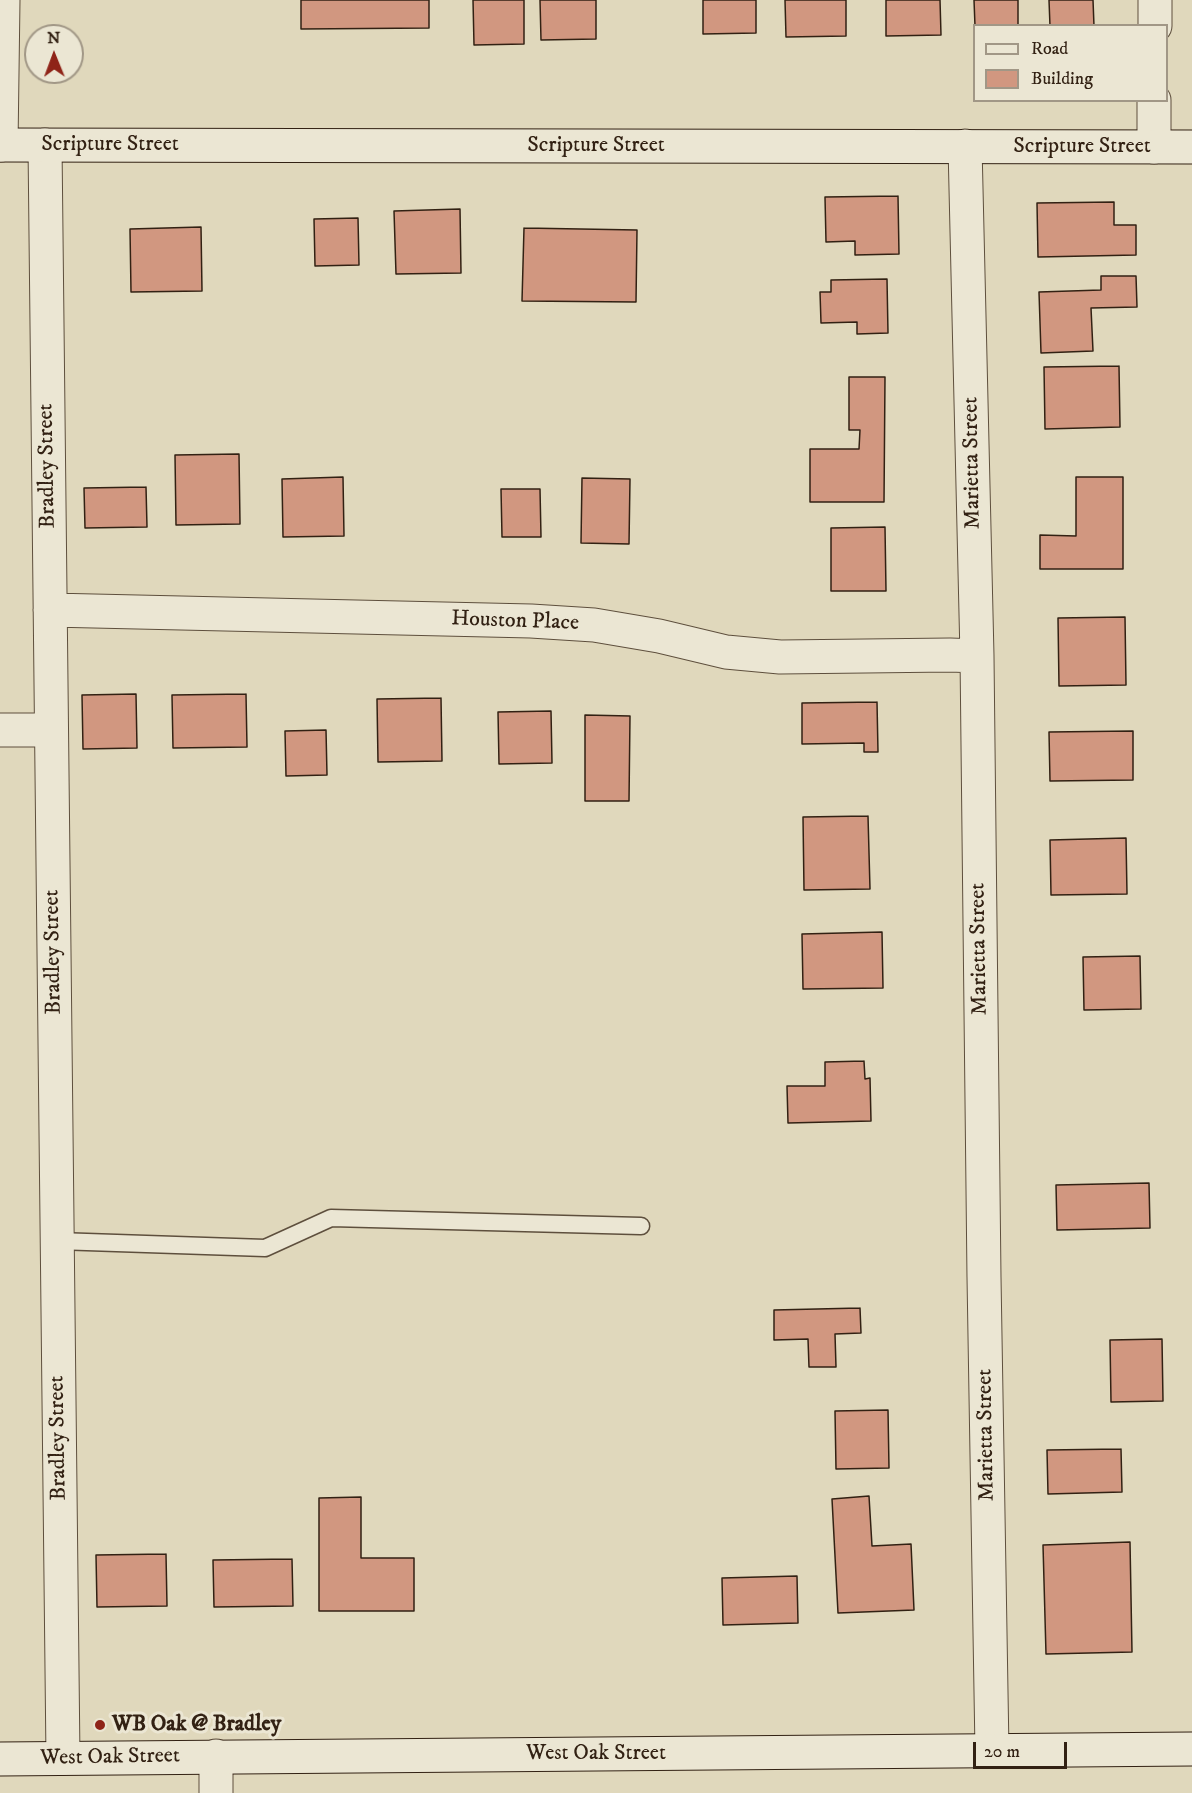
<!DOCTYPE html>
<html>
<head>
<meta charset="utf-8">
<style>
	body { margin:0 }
	#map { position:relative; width:1192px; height:1793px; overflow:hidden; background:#e0d8bc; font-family:"IM FELL DW Pica",serif }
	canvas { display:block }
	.legend { position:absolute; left:973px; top:24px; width:195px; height:78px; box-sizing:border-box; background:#ebe6d3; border:2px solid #a19786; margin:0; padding:8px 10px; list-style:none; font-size:18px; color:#322113 }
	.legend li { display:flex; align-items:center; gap:12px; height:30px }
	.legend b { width:30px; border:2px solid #a19786 }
	.north { position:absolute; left:24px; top:24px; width:60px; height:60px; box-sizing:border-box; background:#ebe6d3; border:2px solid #a19786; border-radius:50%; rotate:359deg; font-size:16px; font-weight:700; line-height:24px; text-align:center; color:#322113 }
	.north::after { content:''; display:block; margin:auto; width:21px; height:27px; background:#8f2418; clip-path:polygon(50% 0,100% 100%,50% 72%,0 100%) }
	.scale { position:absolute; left:973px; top:1742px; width:94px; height:27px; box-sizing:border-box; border:3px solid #322113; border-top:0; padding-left:8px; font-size:18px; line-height:21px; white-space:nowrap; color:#322113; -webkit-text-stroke:4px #ebe6d3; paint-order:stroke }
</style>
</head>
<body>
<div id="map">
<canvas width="1192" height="1793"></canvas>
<ul class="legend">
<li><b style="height:8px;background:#ebe6d3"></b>Road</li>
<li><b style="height:16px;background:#d19780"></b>Building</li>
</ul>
<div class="north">N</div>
<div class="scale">20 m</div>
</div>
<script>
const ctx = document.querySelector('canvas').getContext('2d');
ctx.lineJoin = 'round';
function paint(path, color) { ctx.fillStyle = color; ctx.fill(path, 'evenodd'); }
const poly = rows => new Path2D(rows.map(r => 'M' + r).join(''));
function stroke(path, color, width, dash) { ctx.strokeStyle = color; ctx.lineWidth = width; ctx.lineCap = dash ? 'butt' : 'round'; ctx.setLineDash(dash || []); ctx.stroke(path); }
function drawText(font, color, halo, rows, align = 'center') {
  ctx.font = font + ' "IM FELL DW Pica",serif'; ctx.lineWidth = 6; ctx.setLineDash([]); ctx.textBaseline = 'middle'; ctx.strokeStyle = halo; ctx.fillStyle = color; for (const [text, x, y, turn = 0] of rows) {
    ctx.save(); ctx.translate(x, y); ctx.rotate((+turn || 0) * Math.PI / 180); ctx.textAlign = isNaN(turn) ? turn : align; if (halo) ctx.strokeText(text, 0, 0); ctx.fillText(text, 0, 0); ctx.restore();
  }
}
const building = poly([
	[301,0,429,0,429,28,301,29,301,0],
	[473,0,524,0,524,44,474,45,473,0],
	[540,0,596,0,596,39,541,40,540,0],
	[703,0,756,0,756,33,703,34,703,0],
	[785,0,846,0,846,36,786,37,785,0],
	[886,0,940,0,941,35,886,36,886,0],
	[974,0,1018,0,1018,26,975,26,974,0],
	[1049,0,1093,0,1094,26,1050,26,1049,0],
	[898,196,899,254,855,255,855,241,826,242,825,197,898,196],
	[1114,202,1114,225,1136,225,1136,255,1038,257,1037,203,1114,202],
	[460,209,461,273,396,274,394,211,460,209],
	[358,218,359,265,315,266,314,219,358,218],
	[201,227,202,291,131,292,130,229,201,227],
	[524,228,637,230,636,302,522,301,524,228],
	[1101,276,1136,276,1137,307,1091,308,1093,351,1041,353,1039,292,1101,290,1101,276],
	[887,279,888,333,857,334,857,322,821,323,820,292,831,292,831,280,887,279],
	[1119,366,1120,427,1045,429,1044,367,1119,366],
	[849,377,885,377,884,502,810,502,810,449,859,449,860,430,849,430,849,377],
	[239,454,240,524,176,525,175,455,239,454],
	[343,477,344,536,283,537,282,479,343,477],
	[1076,477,1123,477,1123,569,1040,569,1040,535,1076,536,1076,477],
	[582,478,630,479,629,544,581,543,582,478],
	[146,487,147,527,85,528,84,488,146,487],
	[501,489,540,489,541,537,502,537,501,489],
	[885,527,886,591,831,591,831,528,885,527],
	[1125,617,1126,685,1059,686,1058,618,1125,617],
	[136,694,137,748,83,749,82,695,136,694],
	[246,694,247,747,173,748,172,695,246,694],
	[441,698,442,761,378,762,377,699,441,698],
	[877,702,878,752,864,752,864,743,802,744,802,703,877,702],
	[551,711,552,763,499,764,498,712,551,711],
	[585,715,630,716,629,801,585,801,585,715],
	[326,730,327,775,286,776,285,731,326,730],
	[1133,731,1133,780,1050,781,1049,732,1133,731],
	[868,816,870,889,804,890,803,817,868,816],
	[1126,838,1127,894,1051,895,1050,840,1126,838],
	[882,932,883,988,803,989,802,934,882,932],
	[1140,956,1141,1009,1084,1010,1083,957,1140,956],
	[864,1061,865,1079,870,1078,871,1121,788,1123,787,1086,825,1086,825,1062,864,1061],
	[1149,1183,1150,1228,1057,1230,1056,1185,1149,1183],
	[860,1308,861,1333,835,1334,836,1367,809,1367,808,1339,774,1340,774,1310,860,1308],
	[1162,1339,1163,1401,1111,1402,1110,1340,1162,1339],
	[888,1410,889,1468,836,1469,835,1411,888,1410],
	[1121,1449,1122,1492,1048,1494,1047,1450,1121,1449],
	[869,1496,872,1546,911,1544,914,1610,838,1613,832,1499,869,1496],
	[361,1497,361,1558,414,1558,414,1611,319,1611,319,1498,361,1497],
	[1130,1542,1132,1652,1046,1654,1043,1545,1130,1542],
	[166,1554,167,1606,97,1607,96,1555,166,1554],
	[292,1559,293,1606,214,1607,213,1560,292,1559],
	[797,1576,798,1623,723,1625,722,1578,797,1576]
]);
const lane = poly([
	[57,1241,265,1248,331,1218,641,1226]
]);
const street = poly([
	[1155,26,1155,0],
	[1,145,3,0],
	[45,145,63,1758],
	[965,146,977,656,984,1277,992,1751],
	[1154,147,1154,100],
	[50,610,531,621,594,625,659,636,726,652,780,657,950,655,977,656],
	[0,730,51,730],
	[216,1793,216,1756]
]);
const secondary = poly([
	[0,145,1192,147],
	[0,1759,1192,1749]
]);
const markers = [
	[100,1725,6,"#8f2418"]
];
const streetNames = [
	["Scripture Street",110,145],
	["Scripture Street",596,146],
	["Scripture Street",1082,147],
	["Marietta Street",973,463,-91],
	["Bradley Street",48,466,-91],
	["Houston Place",515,622,2],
	["Marietta Street",980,949,-91],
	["Bradley Street",54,952,-91],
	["Marietta Street",987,1435,-91],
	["Bradley Street",59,1438,-91],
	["West Oak Street",596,1754],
	["West Oak Street",110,1758,-1]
];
const poiNames = [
	["WB Oak @ Bradley",112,1725]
];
paint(building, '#d19780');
stroke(building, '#322113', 1.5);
stroke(lane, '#5e4f3d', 19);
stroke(street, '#5e4f3d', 35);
stroke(secondary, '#322113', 35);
stroke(lane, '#ebe6d3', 16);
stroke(street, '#ebe6d3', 33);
stroke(secondary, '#ebe6d3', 33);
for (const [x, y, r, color] of markers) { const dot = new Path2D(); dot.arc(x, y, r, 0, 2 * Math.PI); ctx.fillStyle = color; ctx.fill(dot); stroke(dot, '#ebe6d3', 2); }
drawText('22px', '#322113', '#ebe6d3', streetNames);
drawText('bold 22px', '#322113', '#ebe6d3', poiNames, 'left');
</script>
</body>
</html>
